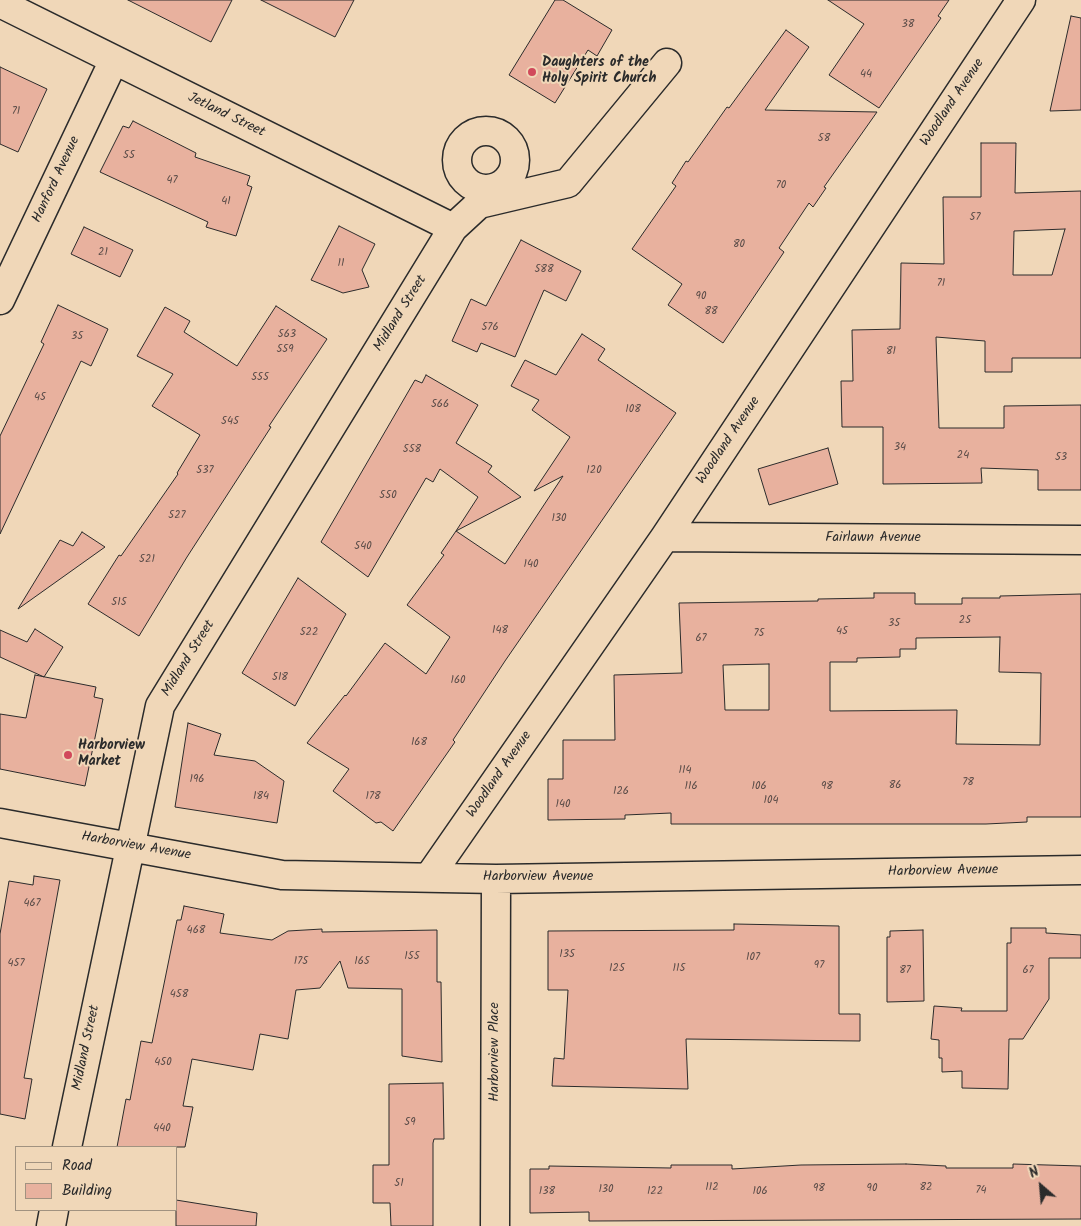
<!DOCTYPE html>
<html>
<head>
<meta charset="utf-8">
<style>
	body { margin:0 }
	#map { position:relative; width:1081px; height:1226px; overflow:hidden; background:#f0d7b8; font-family:Kalam,sans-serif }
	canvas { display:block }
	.legend { position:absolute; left:15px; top:1146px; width:162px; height:65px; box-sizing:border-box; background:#f0d7b8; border:1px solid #a19280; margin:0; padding:6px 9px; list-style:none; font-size:15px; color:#2b2b2b }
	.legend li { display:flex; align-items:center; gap:10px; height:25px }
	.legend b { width:25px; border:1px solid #a19280 }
	.north { position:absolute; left:1016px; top:1161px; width:50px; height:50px; -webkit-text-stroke:4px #f0d7b8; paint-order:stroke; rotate:333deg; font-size:14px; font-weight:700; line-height:20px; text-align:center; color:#2b2b2b }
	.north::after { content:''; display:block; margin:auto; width:18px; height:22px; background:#2b2b2b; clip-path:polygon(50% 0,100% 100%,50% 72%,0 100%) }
</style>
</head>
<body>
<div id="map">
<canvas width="1081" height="1226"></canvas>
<ul class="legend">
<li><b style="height:6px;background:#f0d7b8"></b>Road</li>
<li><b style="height:14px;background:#e8b19e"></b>Building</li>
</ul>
<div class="north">N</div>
</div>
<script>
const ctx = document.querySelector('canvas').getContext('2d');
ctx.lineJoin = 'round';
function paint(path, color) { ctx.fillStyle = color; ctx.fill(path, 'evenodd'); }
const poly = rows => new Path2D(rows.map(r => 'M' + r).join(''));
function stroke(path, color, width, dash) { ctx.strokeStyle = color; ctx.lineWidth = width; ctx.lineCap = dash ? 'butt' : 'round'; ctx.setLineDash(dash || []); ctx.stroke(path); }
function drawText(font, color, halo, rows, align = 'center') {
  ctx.font = font + ' Kalam,sans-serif'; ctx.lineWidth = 4; ctx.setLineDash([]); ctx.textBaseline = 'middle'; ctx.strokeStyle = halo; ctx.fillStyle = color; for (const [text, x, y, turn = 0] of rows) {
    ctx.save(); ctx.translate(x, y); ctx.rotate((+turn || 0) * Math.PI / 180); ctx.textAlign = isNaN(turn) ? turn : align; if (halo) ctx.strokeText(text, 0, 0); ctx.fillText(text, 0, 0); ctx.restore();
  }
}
const building = poly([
	[128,0,232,0,211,42,128,0],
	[261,0,354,0,335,37,261,0],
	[555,0,563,0,612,30,597,56,588,50,555,103,509,75,555,0],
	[828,0,949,0,938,16,941,18,879,108,829,75,864,24,828,0],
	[1071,16,1081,18,1081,110,1050,111,1071,16],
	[786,30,809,47,765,110,877,112,824,187,826,188,813,207,809,203,779,248,784,252,723,343,668,305,682,284,632,249,676,186,672,183,686,161,688,162,727,107,729,108,786,30],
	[0,67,47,89,18,152,0,144,0,67],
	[133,121,196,153,195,157,250,176,247,185,252,187,236,236,206,227,208,222,100,172,123,126,129,128,133,121],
	[981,143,1016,143,1015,193,1081,191,1081,358,1012,358,1012,372,985,372,985,341,936,337,939,428,1004,428,1004,406,1081,405,1081,490,1038,490,1038,470,981,468,982,483,883,484,883,427,842,427,841,381,853,381,852,330,900,329,901,263,944,264,943,197,981,197,981,143],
	[1065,229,1052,275,1013,275,1014,231,1065,229],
	[339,226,375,244,362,270,369,287,343,293,311,280,339,226],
	[84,227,133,250,120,277,71,254,84,227],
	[521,240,581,271,566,301,544,290,515,357,481,343,477,352,452,341,471,299,486,306,521,240],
	[58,305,108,329,91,366,81,361,0,534,0,436,44,344,41,342,58,305],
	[276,306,327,339,269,426,271,427,187,557,139,636,88,604,119,555,121,556,178,474,177,473,200,435,152,406,173,374,137,356,165,307,190,321,184,332,237,366,276,306],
	[582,334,605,349,598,360,676,413,505,661,453,740,455,742,393,831,381,822,376,823,333,791,349,769,307,743,345,695,346,696,385,643,426,674,450,637,407,605,444,555,441,553,456,531,505,564,563,476,534,491,570,437,532,410,539,400,511,386,525,360,556,375,582,334],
	[426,375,478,405,456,443,492,466,488,472,521,497,456,531,478,497,440,469,433,482,426,478,368,577,321,542,415,380,422,383,426,375],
	[828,448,838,484,769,505,758,469,828,448],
	[82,532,105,547,18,609,60,540,73,546,82,532],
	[298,578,346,614,295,706,242,673,298,578],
	[874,593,915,593,915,604,962,604,962,598,1000,598,1000,596,1081,594,1081,817,1027,817,1027,822,986,824,671,824,671,813,625,815,625,819,548,820,548,779,563,779,563,740,615,740,614,675,682,673,679,603,818,601,818,599,874,598,874,593],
	[1000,637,999,672,1041,673,1040,745,956,744,957,710,830,711,830,662,857,662,857,658,900,657,900,649,916,649,916,638,1000,637],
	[769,664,769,710,725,710,723,665,769,664],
	[35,629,63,647,44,677,0,657,0,630,27,642,35,629],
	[35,675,96,687,94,697,103,699,85,786,0,769,0,714,26,718,35,675],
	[188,723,221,734,214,755,255,761,284,781,277,823,175,807,188,723],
	[34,876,60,880,24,1078,32,1079,25,1119,0,1114,0,934,9,881,33,885,34,876],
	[184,906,224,914,220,933,272,940,288,931,322,929,322,932,437,930,437,982,441,982,442,1062,402,1056,402,989,348,988,340,961,320,988,296,990,288,1039,260,1034,253,1070,192,1059,183,1106,193,1107,185,1147,117,1147,126,1099,130,1100,141,1041,152,1043,177,920,181,920,184,906],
	[734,924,839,926,839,1014,860,1014,860,1041,686,1039,688,1089,552,1086,554,1058,564,1059,568,990,548,990,548,931,734,930,734,924],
	[1011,928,1046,928,1046,933,1081,935,1081,958,1049,958,1049,999,1023,1039,1009,1039,1008,1089,962,1088,962,1071,942,1072,942,1058,939,1058,939,1040,931,1039,934,1006,962,1008,961,1011,1007,1011,1007,943,1011,943,1011,928],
	[923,930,924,1001,887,1002,887,937,890,937,890,931,923,930],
	[443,1083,444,1139,434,1139,433,1143,433,1226,391,1226,390,1203,373,1203,373,1165,389,1165,389,1084,443,1083],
	[906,1164,946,1166,946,1168,1013,1168,1013,1164,1081,1166,1081,1219,589,1221,589,1212,530,1213,530,1169,549,1169,549,1166,671,1168,671,1165,732,1165,732,1169,801,1165,906,1164],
	[176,1200,257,1213,256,1226,176,1226,176,1200]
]);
const minor = poly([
	[0,3,453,228],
	'457 160a29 29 0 1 1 58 0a29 29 0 1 1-58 0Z',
	[0,300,114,60],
	[665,537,1081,540],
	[0,823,282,875,496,879,1081,870],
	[429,877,665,537,1021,0],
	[67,1147,160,706,453,228,479,204,568,183,667,63],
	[51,1226,54,1210],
	[495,1226,496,879]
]);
const markers = [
	[532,72,5,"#d1495b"],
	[68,755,5,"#d1495b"]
];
const numberNames = [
	["38",908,25],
	["44",866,75],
	["71",16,112],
	["58",824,139],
	["55",129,156],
	["47",172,181],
	["70",781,186],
	["41",226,202],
	["57",975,218],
	["80",739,245],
	["21",103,253],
	["11",341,264],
	["588",544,270],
	["71",941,284],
	["90",701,297],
	["88",711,312],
	["576",490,328],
	["563",287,335],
	["35",77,337],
	["559",285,350],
	["81",891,352],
	["555",260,378],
	["45",40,398],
	["566",440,405],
	["108",633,410],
	["545",230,422],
	["34",900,448],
	["558",412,450],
	["24",963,456],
	["53",1061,458],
	["537",205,471],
	["120",594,471],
	["550",388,496],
	["527",177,516],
	["130",559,519],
	["540",363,547],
	["521",147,560],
	["140",531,565],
	["515",119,603],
	["25",965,621],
	["35",894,624],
	["148",500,631],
	["45",842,632],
	["522",309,633],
	["75",759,634],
	["67",701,639],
	["518",280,678],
	["160",458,681],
	["168",419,743],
	["114",685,771],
	["196",197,780],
	["78",968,783],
	["86",895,786],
	["116",691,787],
	["106",759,787],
	["98",827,787],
	["126",621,792],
	["184",261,797],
	["178",373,797],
	["104",771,801],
	["140",563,805],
	["467",32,904],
	["468",196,931],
	["135",567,955],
	["155",412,957],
	["107",753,958],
	["175",301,962],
	["165",362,962],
	["457",16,964],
	["97",819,966],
	["125",617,969],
	["115",679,969],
	["87",905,971],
	["67",1028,971],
	["458",179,995],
	["450",163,1063],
	["59",410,1123],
	["440",162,1129],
	["51",399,1184],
	["112",712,1188],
	["82",926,1188],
	["98",819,1189],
	["90",872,1189],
	["130",606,1190],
	["74",981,1191],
	["138",547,1192],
	["122",655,1192],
	["106",760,1192]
];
const poiNames = [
	["Daughters of the",542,64],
	["Holy Spirit Church",542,80],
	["Harborview",78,747],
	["Market",78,763]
];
const streetNames = [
	["Woodland Avenue",953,103,-56],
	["Jetland Street",226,116,26],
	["Hanford Avenue",57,180,-65],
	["Midland Street",401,314,-58],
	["Woodland Avenue",729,441,-56],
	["Fairlawn Avenue",873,539],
	["Midland Street",189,659,-58],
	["Woodland Avenue",500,775,-55],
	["Harborview Avenue",136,847,10],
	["Harborview Avenue",943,872,-1],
	["Harborview Avenue",538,878],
	["Midland Street",87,1048,-78],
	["Harborview Place",496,1052,-90]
];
paint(building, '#e8b19e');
stroke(building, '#2b2b2b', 1);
stroke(minor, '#2b2b2b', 31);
stroke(minor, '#f0d7b8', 28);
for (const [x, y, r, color] of markers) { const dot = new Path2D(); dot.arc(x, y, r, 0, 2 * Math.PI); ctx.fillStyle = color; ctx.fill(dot); stroke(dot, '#f0d7b8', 2); }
drawText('11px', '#5a4c48', null, numberNames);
drawText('bold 14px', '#2b2b2b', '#f0d7b8', poiNames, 'left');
drawText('14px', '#2b2b2b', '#f0d7b8', streetNames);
</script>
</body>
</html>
